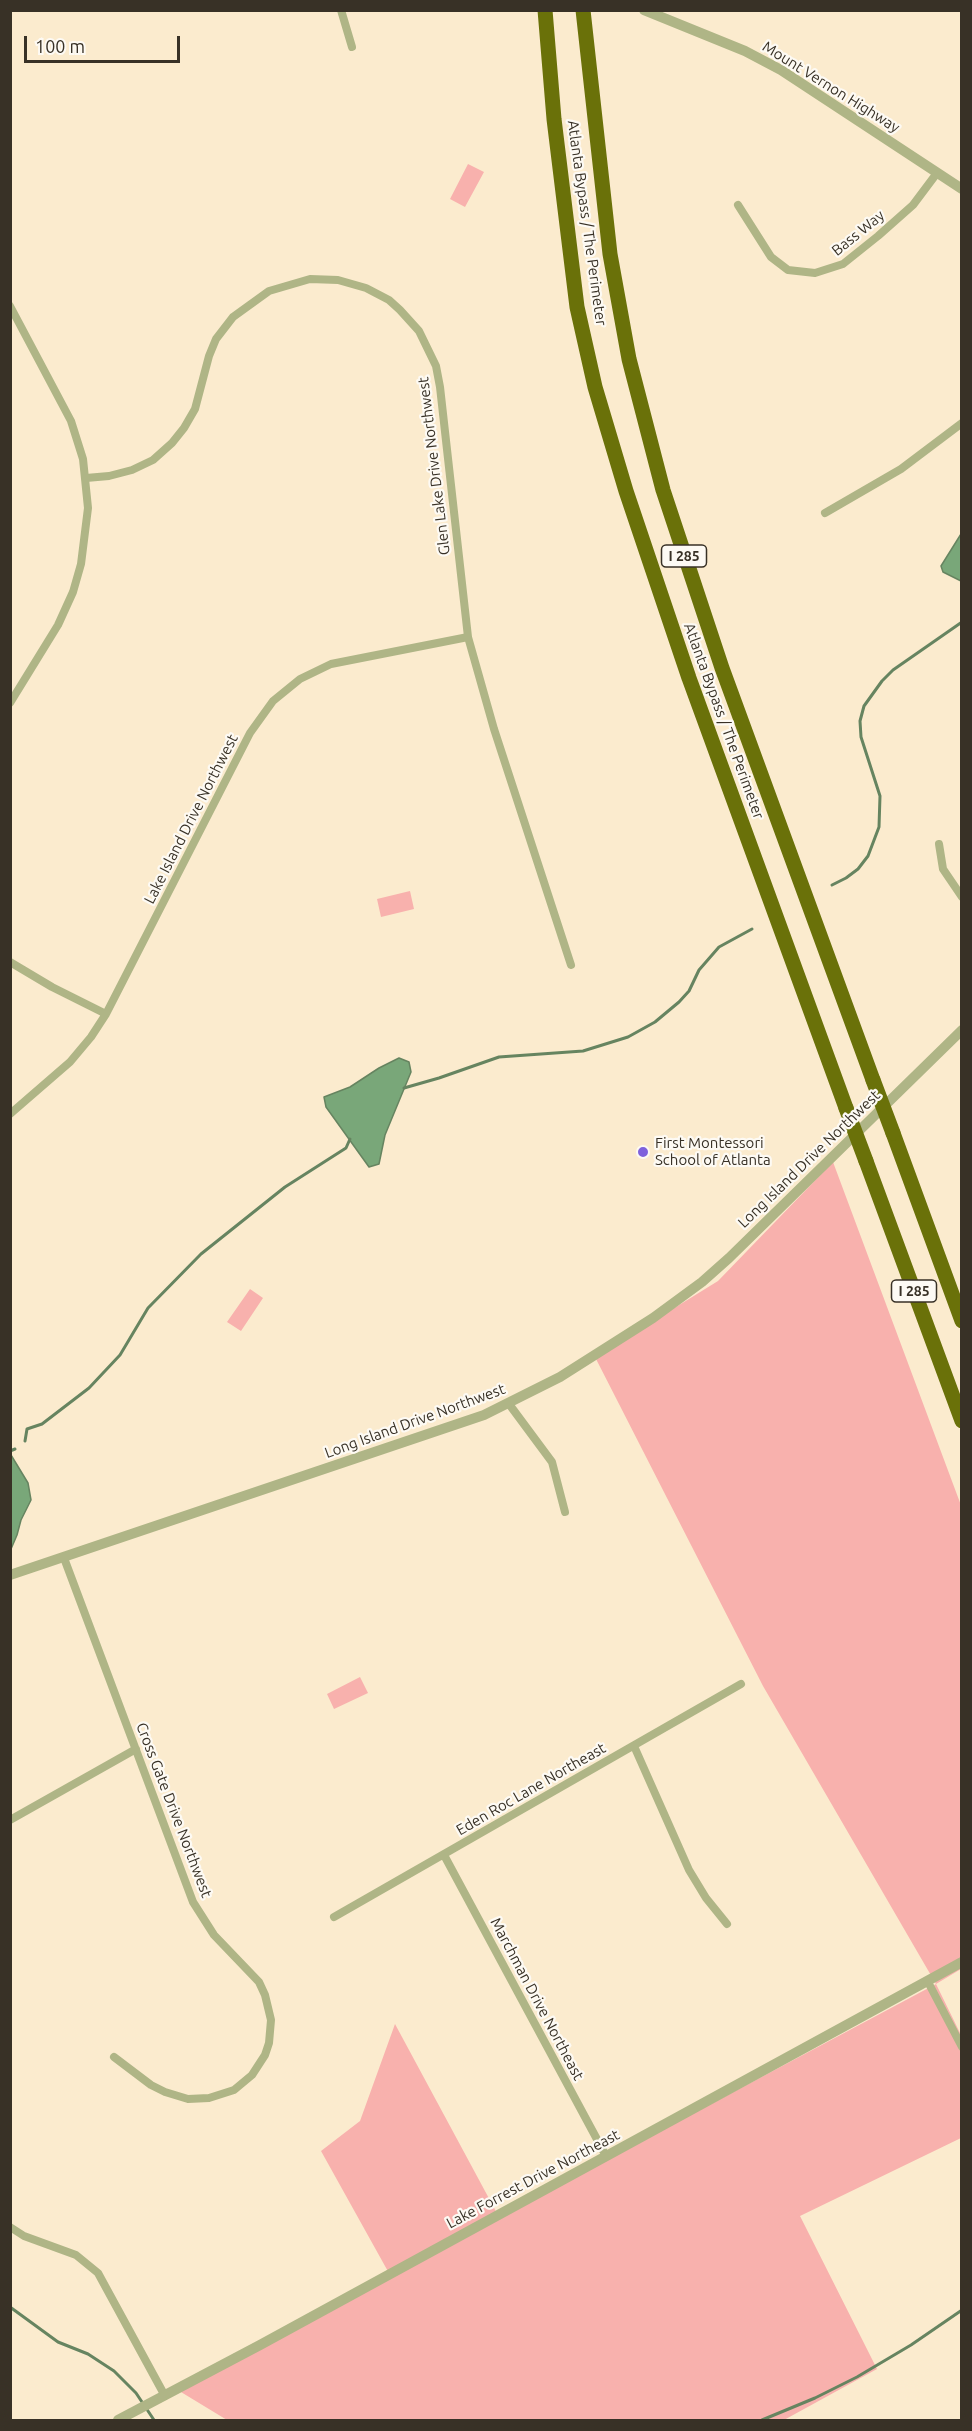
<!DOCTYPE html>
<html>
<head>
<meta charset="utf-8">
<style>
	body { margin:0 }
	#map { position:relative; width:972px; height:2431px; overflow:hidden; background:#fbebce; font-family:Ubuntu,sans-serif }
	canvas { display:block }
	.frame { position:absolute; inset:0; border:12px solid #383126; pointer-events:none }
	.scale { position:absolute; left:24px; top:36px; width:156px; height:27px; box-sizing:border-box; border:3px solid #383126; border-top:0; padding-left:8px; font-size:18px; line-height:21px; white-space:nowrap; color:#383126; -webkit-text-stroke:4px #fdfaf4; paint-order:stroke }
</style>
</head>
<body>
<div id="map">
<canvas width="972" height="2431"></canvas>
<div class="frame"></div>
<div class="scale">100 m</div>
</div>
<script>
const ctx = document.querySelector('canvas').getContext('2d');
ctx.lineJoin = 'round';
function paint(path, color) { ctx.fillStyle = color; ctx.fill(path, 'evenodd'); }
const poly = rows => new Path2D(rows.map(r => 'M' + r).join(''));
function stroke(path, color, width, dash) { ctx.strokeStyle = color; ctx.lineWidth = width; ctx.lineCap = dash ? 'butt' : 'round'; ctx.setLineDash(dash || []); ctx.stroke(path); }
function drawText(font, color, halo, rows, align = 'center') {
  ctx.font = font + ' Ubuntu,sans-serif'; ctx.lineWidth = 4.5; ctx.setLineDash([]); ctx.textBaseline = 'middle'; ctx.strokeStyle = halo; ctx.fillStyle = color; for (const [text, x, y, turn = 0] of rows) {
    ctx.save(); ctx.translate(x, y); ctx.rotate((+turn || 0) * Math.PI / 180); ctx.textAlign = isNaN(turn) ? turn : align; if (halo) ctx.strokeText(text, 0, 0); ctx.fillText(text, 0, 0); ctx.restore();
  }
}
const green = poly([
	[468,164,484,172,465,207,450,199],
	[410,891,414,909,381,917,377,899],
	[833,1162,962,1508,961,1969,936,1984,961,2035,961,2138,800,2216,877,2369,784,2420,227,2420,176,2389,390,2275,321,2151,360,2121,395,2024,499,2217,936,1984,763,1686,595,1357,718,1281],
	[250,1289,263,1298,241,1331,227,1322],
	[360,1677,368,1693,334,1709,327,1694]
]);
const water = poly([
	[961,534,961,581,943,572,941,566,961,534],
	[399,1058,409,1062,411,1072,385,1135,379,1164,369,1167,326,1107,324,1097,350,1087,379,1068,399,1058],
	[11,1455,28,1483,31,1500,21,1520,17,1535,11,1549,11,1455]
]);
const stream = poly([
	[832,885,846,878,858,869,868,856,879,827,880,796,861,737,860,721,864,706,882,681,893,670,962,622],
	[404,1088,439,1078,499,1057,583,1051,628,1037,655,1022,679,1002,689,991,699,970,719,947,752,929],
	[25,1441,27,1429,42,1424,89,1388,120,1355,148,1308,201,1254,285,1187,346,1148,350,1139],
	[10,1451,15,1449],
	[10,2307,58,2342,88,2354,114,2371,136,2393,154,2420],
	[762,2420,815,2398,857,2377,911,2345,962,2310]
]);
const minor = poly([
	[341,10,352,47],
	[738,205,771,257,788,270,815,273,843,264,878,236,913,205,937,173],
	[10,306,71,421,83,459,88,508,81,564,73,592,58,625,10,703],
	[86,478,109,476,132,470,153,460,172,443,184,428,195,409,209,356,216,339,233,317,269,291,310,279,338,280,366,288,389,300,400,310,419,331,436,366,440,387,468,637,494,729,571,965],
	[825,513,901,469,962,423],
	[939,844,943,869,962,897],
	[10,962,52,987,106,1014],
	[10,1114,70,1062,91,1037,106,1014,250,733,273,701,300,679,331,664,468,637],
	[509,1404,552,1462,565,1512],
	[64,1558,193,1902,214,1935,259,1982,265,1995,271,2020,269,2043,265,2055,252,2075,234,2090,209,2098,188,2099,165,2092,151,2085,114,2057],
	[634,1746,689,1870,706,1898,727,1924],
	[10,1820,136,1749],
	[444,1855,606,2156],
	[334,1917,741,1684],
	[928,1982,962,2047],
	[10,2227,24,2236,76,2255,98,2273,165,2396]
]);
const tertiary = poly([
	[644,10,745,51,781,70,962,189],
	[10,1575,484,1415,560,1377,653,1318,702,1282,729,1258,962,1030],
	[118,2420,260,2345,962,1962]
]);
const motorway = poly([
	[545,10,554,119,577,307,595,387,626,491,689,678,846,1108],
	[583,10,610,254,629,359,663,490,722,668,873,1080],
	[893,1133,962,1321],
	[866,1161,962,1421]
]);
const motorwayBridge = poly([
	[873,1080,893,1133],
	[846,1108,866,1161]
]);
const markers = [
	[643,1152,6,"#7e61dc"]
];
const shields = [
	[684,556,45],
	[914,1291,45]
];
const shieldNames = [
	["I 285",684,556],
	["I 285",914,1291]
];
const streetNames = [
	["Mount Vernon Highway",831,87,32],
	["Atlanta Bypass / The Perimeter",587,223,82],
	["Bass Way",858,233,-39],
	["Glen Lake Drive Northwest",434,466,-97],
	["Atlanta Bypass / The Perimeter",724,721,70],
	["Lake Island Drive Northwest",191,819,-63],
	["Long Island Drive Northwest",809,1159,-44],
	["Long Island Drive Northwest",415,1421,-20],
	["Eden Roc Lane Northeast",531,1789,-30],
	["Cross Gate Drive Northwest",174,1810,69],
	["Marchman Drive Northeast",537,1999,62],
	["Lake Forrest Drive Northeast",533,2179,-28]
];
const poiNames = [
	["First Montessori",655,1143],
	["School of Atlanta",655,1160]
];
paint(green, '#f8b1ad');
paint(water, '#79a779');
stroke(water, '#668460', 1.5);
stroke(stream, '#668460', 3);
stroke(minor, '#afb586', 8);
stroke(tertiary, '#afb586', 10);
stroke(motorway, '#6a7109', 15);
stroke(motorwayBridge, '#6a7109', 15);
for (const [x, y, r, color] of markers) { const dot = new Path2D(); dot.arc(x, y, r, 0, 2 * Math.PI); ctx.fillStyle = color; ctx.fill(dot); stroke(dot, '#fdfaf4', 2); }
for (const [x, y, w] of shields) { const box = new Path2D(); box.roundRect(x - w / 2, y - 11, w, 22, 4.5); ctx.fillStyle = '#fdfaf4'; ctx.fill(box); stroke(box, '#383126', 1.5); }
drawText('bold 14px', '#383126', null, shieldNames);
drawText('15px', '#383126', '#fdfaf4', streetNames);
drawText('15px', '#383126', '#fdfaf4', poiNames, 'left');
</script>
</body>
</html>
